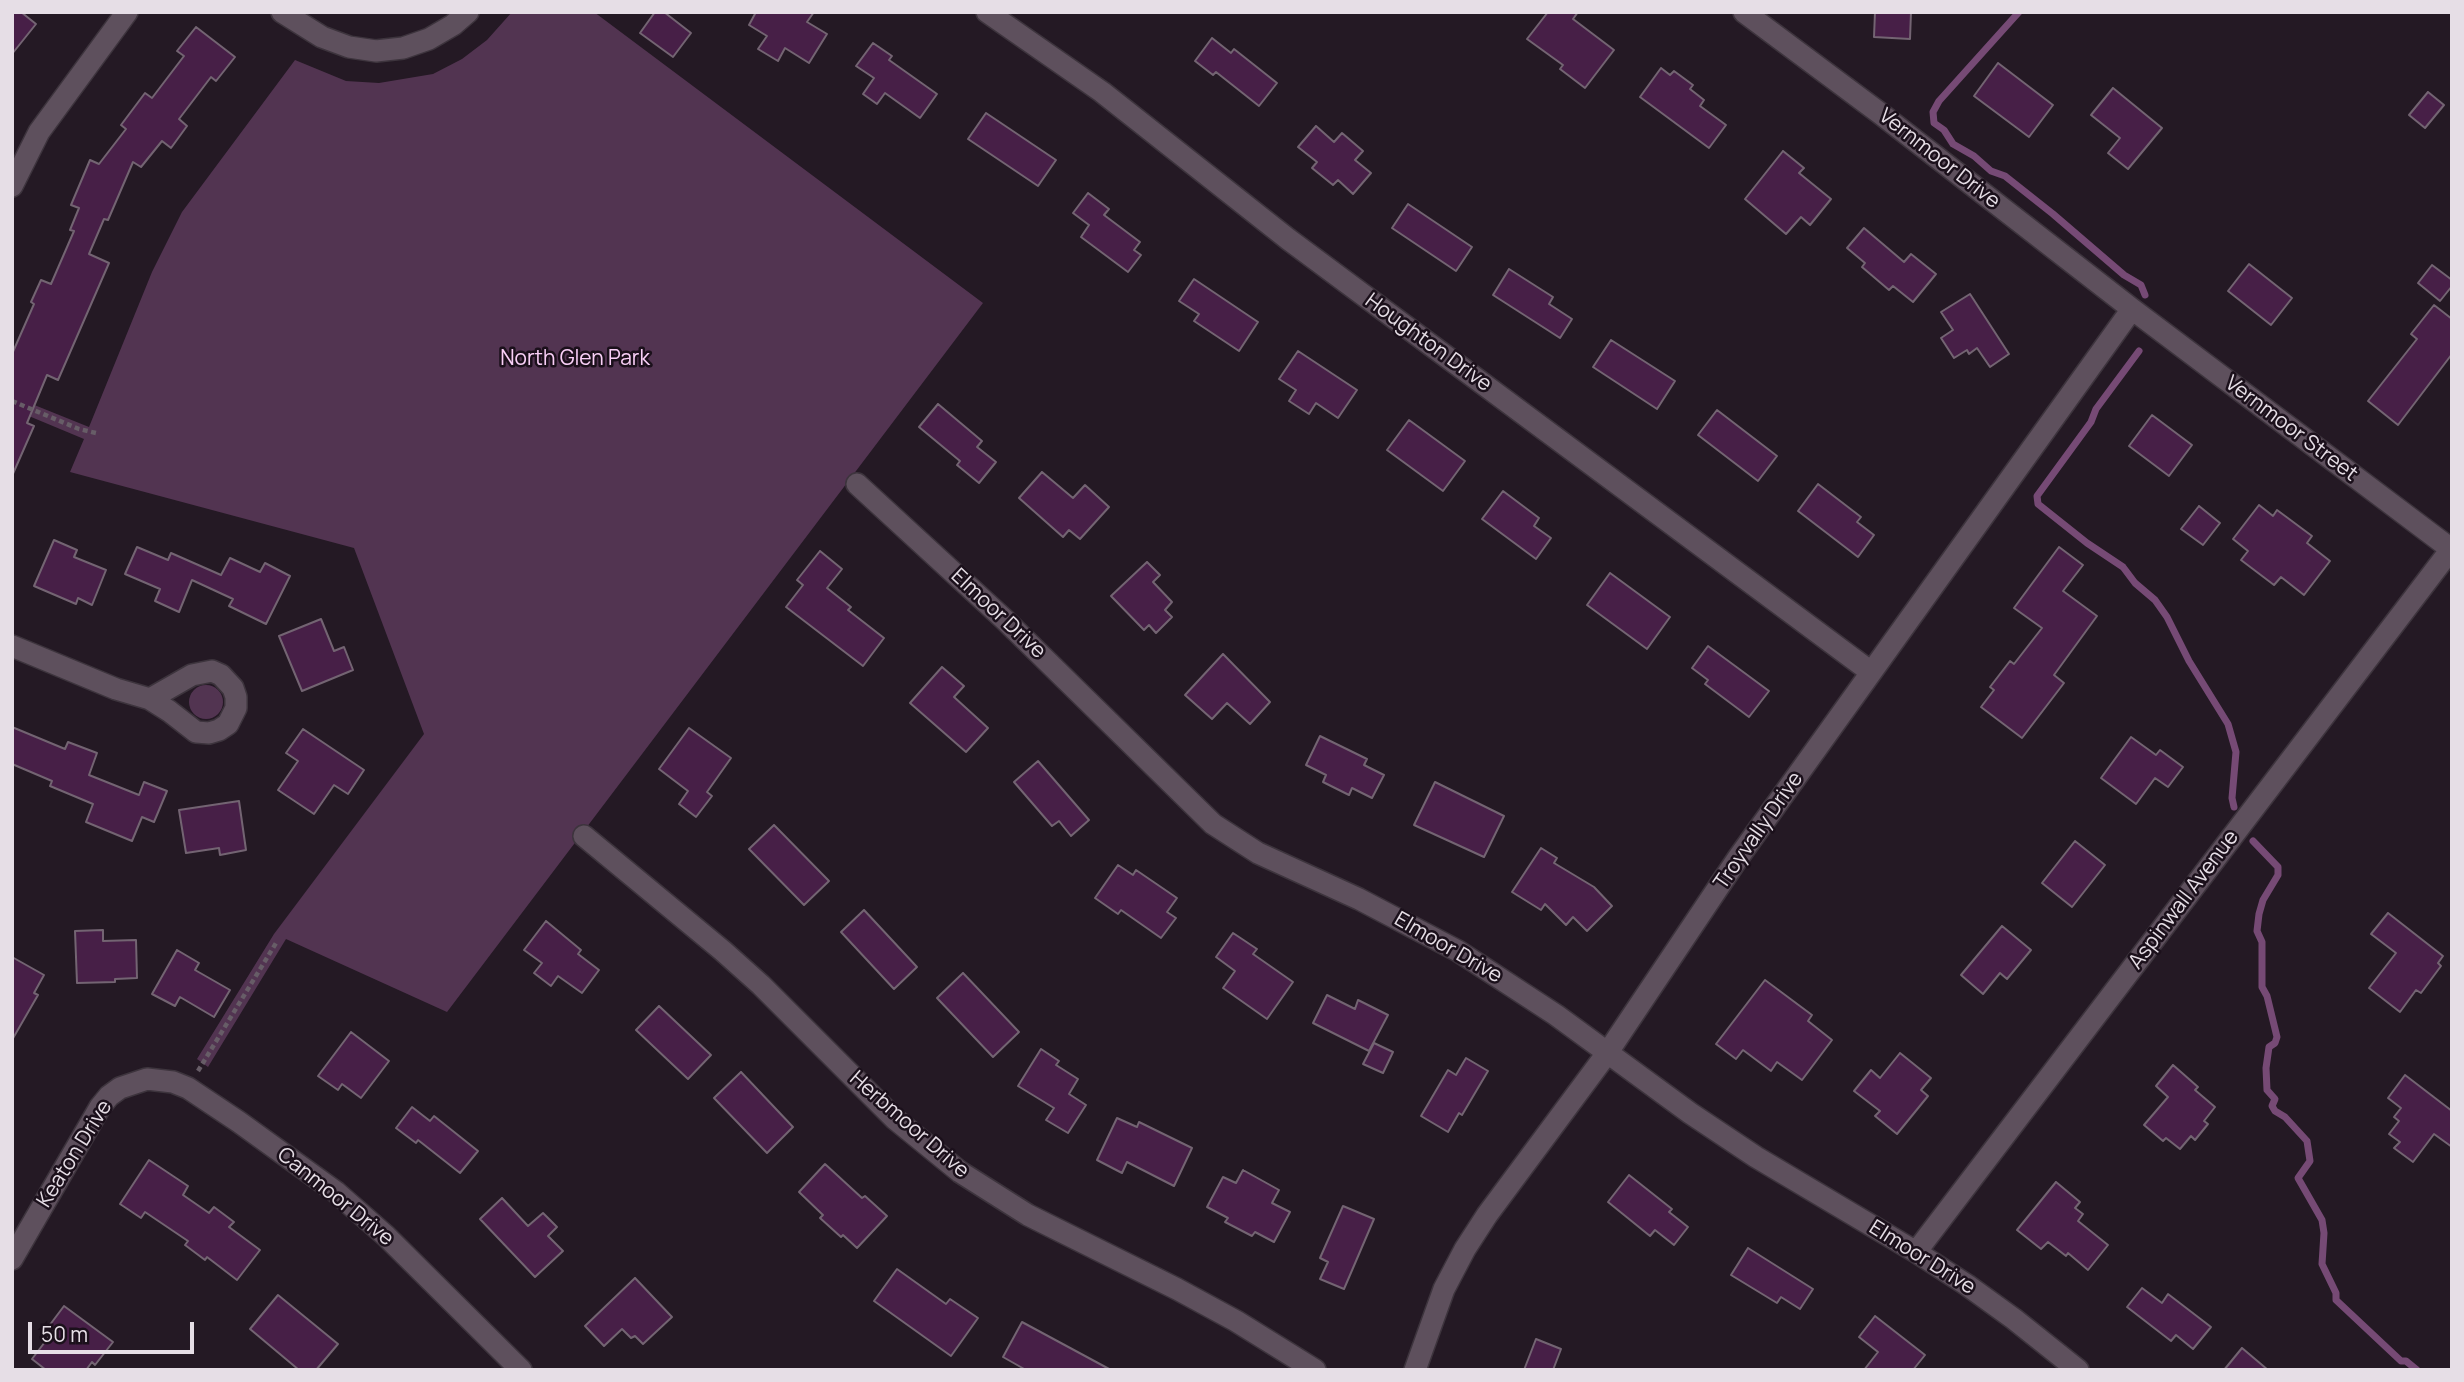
<!DOCTYPE html>
<html>
<head>
<meta charset="utf-8">
<style>
	body { margin:0 }
	#map { position:relative; width:2464px; height:1382px; overflow:hidden; background:#241924; font-family:Manrope,sans-serif }
	canvas { display:block }
	.frame { position:absolute; inset:0; border:14px solid #e6dee6; pointer-events:none }
	.scale { position:absolute; left:28px; top:1322px; width:166px; height:32px; box-sizing:border-box; border:4px solid #e6dee6; border-top:0; padding-left:9px; font-size:21px; line-height:24px; white-space:nowrap; color:#e6dee6; -webkit-text-stroke:5px #1b101b; paint-order:stroke }
</style>
</head>
<body>
<div id="map">
<canvas width="2464" height="1382"></canvas>
<div class="frame"></div>
<div class="scale">50 m</div>
</div>
<script>
const ctx = document.querySelector('canvas').getContext('2d');
ctx.lineJoin = 'round';
function paint(path, color) { ctx.fillStyle = color; ctx.fill(path, 'evenodd'); }
const poly = rows => new Path2D(rows.map(r => 'M' + r).join(''));
function stroke(path, color, width, dash) { ctx.strokeStyle = color; ctx.lineWidth = width; ctx.lineCap = dash ? 'butt' : 'round'; ctx.setLineDash(dash || []); ctx.stroke(path); }
function drawText(font, color, halo, rows, align = 'center') {
  ctx.font = font + ' Manrope,sans-serif'; ctx.lineWidth = 5; ctx.setLineDash([]); ctx.textBaseline = 'middle'; ctx.strokeStyle = halo; ctx.fillStyle = color; for (const [text, x, y, turn = 0] of rows) {
    ctx.save(); ctx.translate(x, y); ctx.rotate((+turn || 0) * Math.PI / 180); ctx.textAlign = isNaN(turn) ? turn : align; if (halo) ctx.strokeText(text, 0, 0); ctx.fillText(text, 0, 0); ctx.restore();
  }
}
const green = poly([
	[512,12,594,12,983,303,447,1012,286,939,208,1067,197,1059,274,934,424,734,354,548,70,472,84,439,12,409,12,396,89,427,152,272,182,212,295,60,346,81,379,83,433,74,462,59,487,40],
	'189 702a17 17 0 1 1 34 0a17 17 0 1 1-34 0Z'
]);
const stream = poly([
	[2019,12,1939,101,1933,112,1934,123,1944,130,1953,144,1974,156,1991,171,2005,176,2053,214,2124,275,2141,285,2145,295],
	[2139,351,2096,409,2091,422,2037,496,2038,504,2087,543,2123,567,2135,583,2155,600,2167,617,2189,661,2228,724,2236,752,2232,798,2234,807],
	[2253,841,2278,867,2278,875,2263,900,2259,914,2257,931,2262,942,2262,987,2267,996,2277,1037,2275,1043,2269,1047,2266,1068,2267,1090,2275,1099,2272,1106,2275,1111,2285,1117,2307,1141,2310,1161,2298,1178,2322,1220,2324,1233,2322,1264,2336,1293,2336,1300,2401,1361,2406,1361,2417,1370]
]);
const building = poly([
	[12,12,21,12,36,24,12,54,12,12],
	[655,12,664,12,691,33,673,57,640,33,655,12],
	[756,12,814,12,807,22,827,34,809,63,785,48,778,61,758,49,767,36,749,25,756,12],
	[1548,12,1578,12,1573,19,1614,50,1585,88,1560,69,1563,65,1527,39,1548,12],
	[1875,12,1911,12,1910,39,1874,37,1875,12],
	[196,27,235,57,216,81,211,77,179,119,187,126,171,148,162,141,141,167,133,162,108,220,104,219,89,254,109,263,58,380,47,375,27,423,34,426,12,476,12,354,34,304,31,302,41,280,51,284,74,231,70,230,79,208,71,205,90,160,99,164,126,129,121,125,145,93,152,98,184,56,177,51,196,27],
	[1212,38,1231,53,1234,49,1277,83,1259,106,1216,72,1213,75,1195,61,1212,38],
	[873,43,892,56,889,60,937,94,920,118,885,93,877,104,863,94,874,78,856,66,873,43],
	[1998,63,2053,105,2029,137,1974,96,1998,63],
	[1661,68,1670,75,1674,71,1693,85,1690,89,1704,100,1700,106,1726,125,1709,148,1640,97,1661,68],
	[2113,88,2162,128,2128,169,2108,153,2120,138,2091,115,2113,88],
	[2428,92,2444,105,2425,128,2409,115,2428,92],
	[986,113,1056,160,1038,186,968,139,986,113],
	[1316,126,1334,142,1342,133,1363,151,1355,160,1371,173,1353,194,1338,180,1333,185,1312,168,1317,162,1298,147,1316,126],
	[1783,151,1804,168,1799,173,1831,199,1810,225,1801,217,1786,234,1745,199,1783,151],
	[1088,193,1109,209,1104,215,1140,242,1134,250,1141,255,1128,272,1081,237,1089,225,1073,213,1088,193],
	[1408,204,1472,247,1456,271,1392,228,1408,204],
	[1864,228,1904,262,1911,254,1936,274,1913,302,1893,286,1889,290,1862,267,1865,263,1847,248,1864,228],
	[2249,264,2292,298,2271,325,2228,291,2249,264],
	[2432,265,2452,280,2452,286,2440,301,2418,283,2432,265],
	[1509,269,1553,297,1549,304,1572,319,1560,338,1493,295,1509,269],
	[1194,279,1258,322,1239,351,1194,321,1199,314,1179,301,1194,279],
	[1970,294,2009,354,1990,367,1977,348,1969,354,1967,350,1954,358,1941,338,1953,330,1941,312,1970,294],
	[2434,305,2452,319,2452,354,2398,425,2368,401,2417,339,2411,334,2434,305],
	[1611,340,1675,381,1657,409,1593,367,1611,340],
	[1298,351,1357,390,1338,418,1316,403,1309,414,1289,401,1296,390,1279,379,1298,351],
	[938,404,982,441,977,447,996,462,979,483,957,465,960,461,919,427,938,404],
	[1717,410,1777,456,1758,481,1698,435,1717,410],
	[2152,415,2192,445,2169,476,2129,446,2152,415],
	[1409,420,1465,461,1443,491,1387,450,1409,420],
	[1042,472,1073,498,1085,485,1109,507,1080,539,1069,530,1063,537,1019,498,1042,472],
	[1818,484,1861,517,1857,522,1874,535,1858,557,1798,511,1818,484],
	[1503,491,1539,518,1534,526,1551,538,1536,559,1482,519,1503,491],
	[2259,505,2273,516,2277,510,2312,536,2307,543,2330,561,2304,595,2281,577,2274,585,2241,560,2248,551,2233,539,2259,505],
	[2199,506,2220,523,2203,545,2181,529,2199,506],
	[54,540,77,550,74,557,106,570,92,605,78,598,76,604,34,586,54,540],
	[137,547,168,560,171,553,221,575,230,558,260,572,265,563,290,576,266,624,229,606,233,599,192,580,179,612,155,601,160,589,125,574,137,547],
	[2059,547,2083,565,2063,591,2097,616,2054,675,2064,683,2022,738,1981,707,1994,690,1990,687,2010,661,2014,664,2042,628,2014,608,2059,547],
	[820,551,842,569,827,588,851,607,848,610,884,638,863,666,786,607,803,585,797,580,820,551],
	[1147,562,1160,575,1153,582,1172,602,1165,610,1172,617,1156,633,1149,625,1144,630,1111,596,1147,562],
	[1610,573,1670,617,1647,649,1587,605,1610,573],
	[321,619,334,651,344,647,353,670,302,691,279,636,321,619],
	[1708,646,1769,691,1749,717,1705,684,1708,680,1692,668,1708,646],
	[1223,654,1270,702,1250,724,1227,703,1212,719,1185,695,1223,654],
	[942,667,964,686,954,697,988,728,966,752,910,703,942,667],
	[12,727,65,749,68,742,97,753,89,775,139,795,144,782,167,791,154,822,142,817,132,841,86,822,93,804,50,786,52,781,12,764,12,727],
	[689,728,731,758,707,792,712,796,696,817,679,804,688,791,659,769,689,728],
	[303,729,364,770,348,794,334,785,314,814,278,790,298,761,286,753,303,729],
	[1320,736,1367,759,1364,765,1384,775,1372,798,1352,788,1349,795,1323,782,1326,775,1306,765,1320,736],
	[2131,737,2156,755,2160,750,2183,767,2168,787,2155,778,2136,804,2101,778,2131,737],
	[1038,761,1089,820,1071,836,1059,821,1052,826,1014,782,1038,761],
	[1435,782,1504,816,1484,857,1414,825,1435,782],
	[239,801,246,850,220,855,219,848,186,853,179,810,239,801],
	[774,825,829,881,804,905,749,849,774,825],
	[2075,841,2105,865,2072,907,2042,883,2075,841],
	[1541,848,1557,858,1554,863,1594,887,1612,906,1587,931,1573,917,1566,925,1545,904,1541,910,1512,892,1541,848],
	[1118,865,1133,875,1136,870,1177,898,1167,912,1176,918,1161,938,1121,910,1118,914,1095,898,1118,865],
	[864,910,917,967,894,989,841,932,864,910],
	[2388,913,2443,956,2438,963,2441,966,2421,993,2416,990,2400,1012,2369,988,2396,953,2371,934,2388,913],
	[546,921,581,950,578,954,599,970,582,993,558,976,551,986,534,973,542,963,524,950,546,921],
	[2002,926,2031,950,2007,979,2000,973,1983,994,1961,975,2002,926],
	[103,930,103,941,136,940,137,978,115,979,115,982,77,983,75,931,103,930],
	[1233,933,1257,949,1253,954,1293,982,1267,1019,1223,988,1235,971,1216,957,1233,933],
	[177,950,199,963,195,970,230,990,214,1017,180,997,175,1006,152,994,177,950],
	[12,957,44,975,34,993,38,995,12,1040,12,957],
	[963,973,1019,1032,993,1057,937,998,963,973],
	[1765,980,1812,1015,1808,1021,1832,1040,1802,1080,1777,1062,1771,1071,1743,1050,1736,1059,1716,1044,1765,980],
	[1327,995,1355,1009,1358,1000,1388,1015,1369,1051,1313,1023,1327,995],
	[659,1006,711,1055,688,1079,636,1030,659,1006],
	[351,1032,389,1061,361,1098,342,1084,338,1090,318,1076,351,1032],
	[1374,1043,1393,1052,1383,1073,1363,1064,1374,1043],
	[1041,1049,1059,1061,1056,1065,1078,1079,1069,1094,1086,1105,1068,1133,1046,1120,1054,1108,1018,1086,1041,1049],
	[1900,1053,1931,1078,1921,1090,1928,1096,1897,1134,1875,1116,1880,1111,1854,1091,1871,1070,1880,1078,1900,1053],
	[1466,1058,1488,1071,1462,1115,1459,1113,1448,1132,1421,1116,1448,1070,1456,1075,1466,1058],
	[2173,1065,2198,1087,2195,1090,2215,1107,2204,1121,2208,1124,2195,1140,2191,1136,2180,1149,2166,1138,2163,1141,2144,1125,2168,1097,2156,1086,2173,1065],
	[741,1072,793,1127,767,1153,714,1098,741,1072],
	[2405,1075,2452,1111,2452,1147,2434,1134,2413,1162,2394,1148,2400,1142,2389,1134,2399,1121,2394,1117,2401,1108,2388,1098,2405,1075],
	[412,1107,430,1121,434,1116,478,1151,460,1173,418,1140,416,1143,396,1128,412,1107],
	[1117,1118,1137,1127,1139,1122,1192,1148,1174,1186,1127,1162,1122,1173,1097,1160,1117,1118],
	[149,1160,188,1186,183,1195,209,1213,214,1207,234,1222,229,1227,260,1250,237,1280,207,1257,205,1260,185,1245,188,1241,145,1212,141,1218,120,1204,149,1160],
	[825,1164,862,1198,865,1196,887,1216,857,1248,843,1235,841,1237,820,1218,823,1215,799,1192,825,1164],
	[1243,1170,1279,1190,1272,1203,1290,1212,1274,1242,1255,1232,1252,1236,1225,1222,1228,1218,1207,1207,1223,1177,1236,1183,1243,1170],
	[1629,1175,1672,1209,1669,1212,1688,1227,1674,1245,1655,1230,1650,1236,1608,1202,1629,1175],
	[2056,1182,2080,1202,2075,1208,2083,1214,2078,1221,2108,1245,2088,1270,2068,1253,2066,1256,2048,1242,2041,1249,2017,1230,2056,1182],
	[502,1198,528,1226,543,1213,557,1227,548,1236,563,1251,535,1277,480,1219,502,1198],
	[1343,1206,1374,1219,1344,1289,1320,1279,1328,1262,1320,1258,1343,1206],
	[1748,1248,1813,1289,1800,1309,1781,1297,1777,1303,1731,1275,1748,1248],
	[897,1269,946,1304,950,1299,978,1318,951,1356,874,1301,897,1269],
	[635,1278,672,1317,643,1344,635,1336,631,1338,622,1329,604,1346,585,1326,635,1278],
	[2142,1288,2162,1303,2168,1294,2211,1327,2193,1349,2176,1335,2171,1341,2127,1307,2142,1288],
	[278,1295,338,1344,316,1370,299,1370,250,1329,278,1295],
	[64,1306,113,1342,95,1365,92,1362,86,1370,46,1370,32,1359,54,1330,49,1326,64,1306],
	[1875,1316,1925,1355,1913,1370,1864,1370,1878,1352,1859,1337,1875,1316],
	[1022,1322,1111,1370,1026,1370,1003,1357,1022,1322],
	[1536,1339,1561,1349,1553,1370,1524,1370,1536,1339],
	[2242,1348,2268,1370,2224,1370,2242,1348]
]);
const path = poly([
	[12,401,79,429,96,433],
	[198,1071,276,943]
]);
const minor = poly([
	[282,12,322,37,349,47,376,51,403,48,429,39,453,25,468,12],
	[987,12,1102,92,1288,239,1871,672],
	[1744,12,1881,114,2132,309,2451,549],
	[12,186,39,132,127,12],
	[857,484,1005,620,1213,824,1258,853,1359,899,1458,951,1556,1015,1690,1113,1756,1157,1916,1252,1967,1285,2014,1319,2078,1370],
	[12,646,116,689,150,699,169,711,196,732,209,733,219,730,228,724,236,708,236,697,233,688,221,675,212,671,192,675,150,699],
	[584,836,723,951,761,985,895,1119,960,1172,1028,1215,1177,1289,1236,1321,1315,1370],
	[1916,1252,2452,548],
	[12,1259,100,1107,109,1096,120,1088,147,1079,173,1082,188,1088,239,1122,336,1192,386,1236,521,1370],
	[1415,1370,1444,1289,1465,1249,1487,1215,1608,1052,1738,858,2132,309]
]);
const streetNames = [
	["Vernmoor Drive",1939,159,38],
	["Houghton Drive",1428,343,36],
	["Vernmoor Street",2291,429,37],
	["Elmoor Drive",998,614,43],
	["Troyvally Drive",1759,831,-55],
	["Aspinwall Avenue",2184,900,-53],
	["Elmoor Drive",1448,948,30],
	["Herbmoor Drive",909,1125,41],
	["Keaton Drive",75,1154,-58],
	["Canmoor Drive",335,1197,39],
	["Elmoor Drive",1922,1258,32]
];
const parkNames = [
	["North Glen Park",575,359]
];
paint(green, '#523451');
stroke(stream, '#764a75', 7);
paint(building, '#471f47');
stroke(building, '#736472', 2);
stroke(minor, '#3d343d', 24);
stroke(path, '#675d67', 4.5, [5, 3.5]);
stroke(minor, '#5e505d', 21);
drawText('21px', '#e6dee6', '#1b101b', streetNames);
drawText('21px', '#f9cff7', '#1b101b', parkNames);
</script>
</body>
</html>
